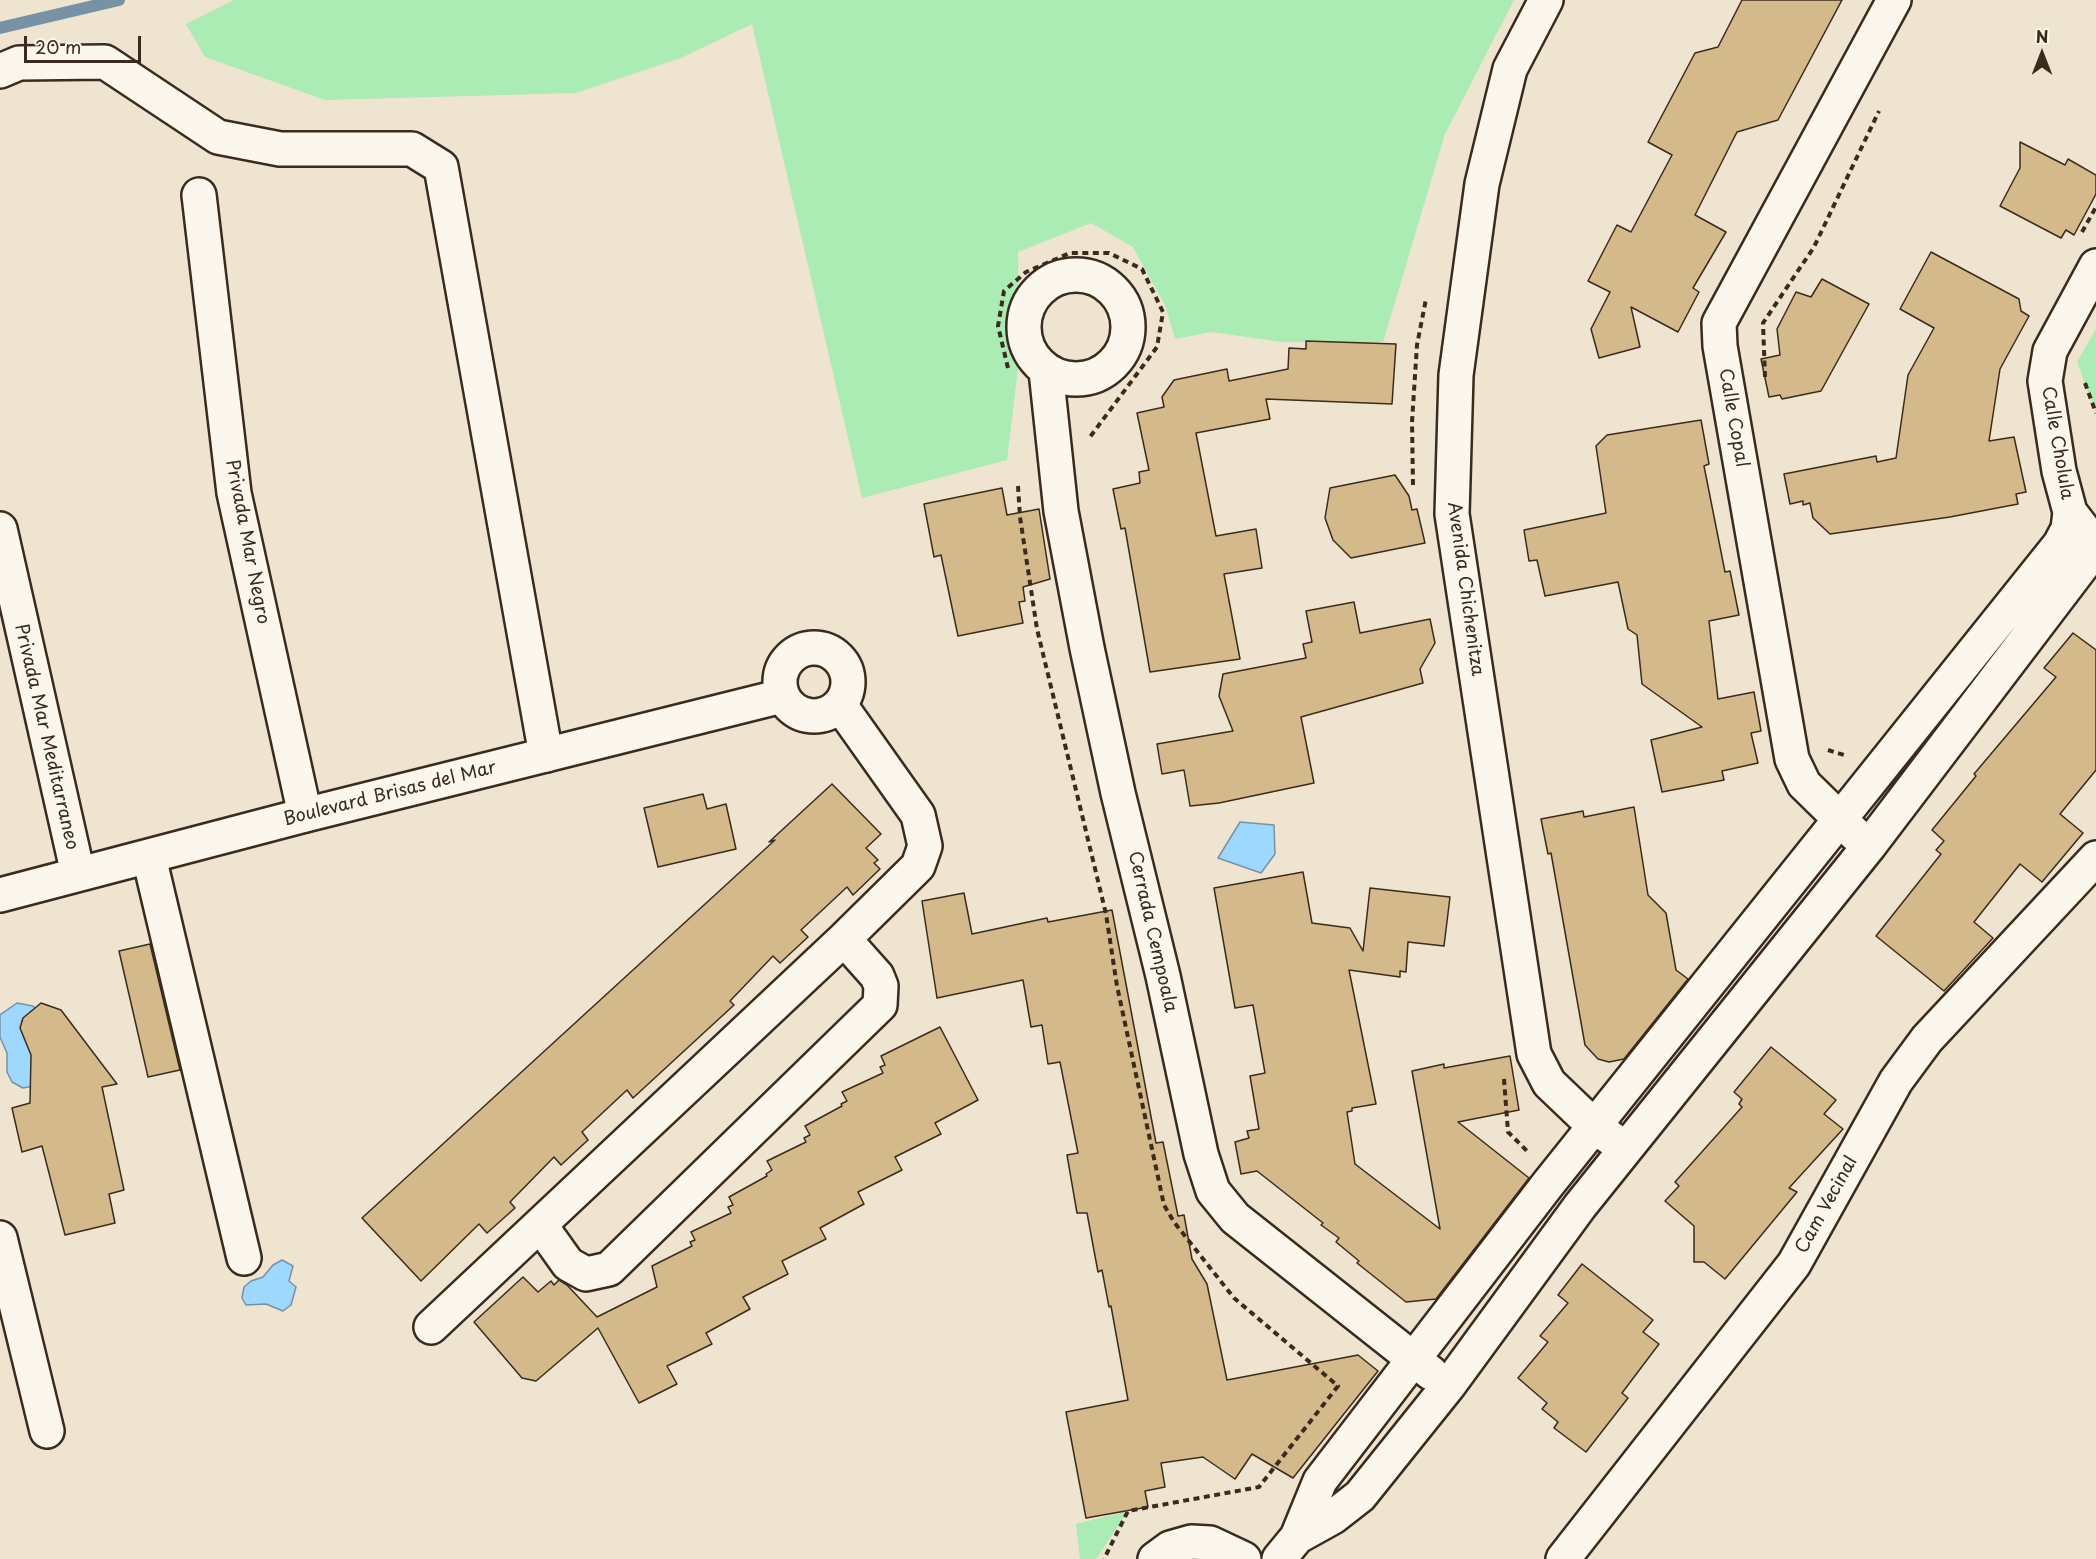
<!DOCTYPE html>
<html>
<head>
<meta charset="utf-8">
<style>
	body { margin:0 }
	#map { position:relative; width:2096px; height:1559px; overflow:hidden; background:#efe4cf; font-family:"Playpen Sans",sans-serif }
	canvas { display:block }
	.north { position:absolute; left:2012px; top:24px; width:60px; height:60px; -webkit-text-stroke:4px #fbf7ec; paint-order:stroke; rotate:0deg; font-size:16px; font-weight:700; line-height:24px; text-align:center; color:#3b2a1e }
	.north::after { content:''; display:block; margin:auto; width:21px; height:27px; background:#3b2a1e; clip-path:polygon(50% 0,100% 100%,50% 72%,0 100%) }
	.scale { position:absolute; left:24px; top:36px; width:117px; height:27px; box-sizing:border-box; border:3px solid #3b2a1e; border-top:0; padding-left:8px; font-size:18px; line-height:21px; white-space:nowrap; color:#3b2a1e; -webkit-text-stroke:4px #fbf7ec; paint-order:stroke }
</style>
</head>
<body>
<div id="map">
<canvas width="2096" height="1559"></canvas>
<div class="north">N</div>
<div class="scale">20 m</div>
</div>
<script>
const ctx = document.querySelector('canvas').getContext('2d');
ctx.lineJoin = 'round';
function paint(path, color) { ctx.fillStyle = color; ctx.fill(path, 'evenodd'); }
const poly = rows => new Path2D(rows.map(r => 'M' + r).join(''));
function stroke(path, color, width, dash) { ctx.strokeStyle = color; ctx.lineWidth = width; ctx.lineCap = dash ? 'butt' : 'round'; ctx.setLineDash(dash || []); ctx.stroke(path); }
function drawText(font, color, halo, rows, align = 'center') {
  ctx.font = font + ' "Playpen Sans",sans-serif'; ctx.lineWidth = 6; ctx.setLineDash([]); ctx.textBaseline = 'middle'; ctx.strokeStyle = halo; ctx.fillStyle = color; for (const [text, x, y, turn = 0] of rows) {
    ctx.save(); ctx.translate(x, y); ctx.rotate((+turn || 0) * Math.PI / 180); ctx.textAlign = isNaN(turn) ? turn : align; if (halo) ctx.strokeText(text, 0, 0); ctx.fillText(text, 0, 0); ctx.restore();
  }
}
const green = poly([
	[234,0,1514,0,1445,134,1383,342,1282,342,1211,332,1175,339,1165,305,1133,247,1091,223,1018,252,1019,360,1007,460,862,498,752,24,681,58,576,93,325,100,205,57,186,24],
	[2096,329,2096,413,2077,362],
	[1128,1511,1096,1559,1080,1559,1076,1524]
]);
const water = poly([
	[1240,822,1274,825,1275,854,1261,873,1218,858,1240,822],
	[17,1003,33,1006,47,1021,34,1086,23,1088,12,1082,7,1072,7,1053,0,1037,0,1015,17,1003],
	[282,1260,293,1266,289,1281,296,1287,291,1305,283,1311,266,1304,246,1305,242,1298,244,1287,251,1281,263,1277,273,1265,282,1260]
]);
const stream = poly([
	[0,28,119,0]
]);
const building = poly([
	[1742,0,1842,0,1778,120,1737,132,1695,215,1726,232,1693,288,1699,292,1678,332,1631,307,1640,347,1599,358,1591,329,1610,292,1588,281,1617,225,1631,232,1672,155,1648,142,1695,53,1718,47,1742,0],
	[2020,142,2065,165,2068,159,2096,175,2096,194,2074,235,2066,230,2061,238,2000,206,2020,168,2020,142],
	[1931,252,2019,299,2021,311,2029,316,2000,369,1989,441,2014,437,2026,492,2016,494,2018,504,1950,517,1830,534,1813,518,1810,503,1803,505,1803,501,1790,504,1784,474,1876,456,1877,462,1896,458,1908,375,1934,328,1900,309,1931,252],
	[1822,279,1869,304,1821,391,1782,399,1780,395,1769,397,1761,359,1780,355,1777,329,1796,292,1811,297,1822,279],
	[1306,341,1396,344,1392,404,1266,399,1270,419,1196,433,1216,536,1256,529,1262,568,1224,574,1240,659,1150,672,1125,528,1121,529,1113,489,1140,483,1139,472,1149,470,1137,413,1164,407,1162,397,1174,380,1227,369,1229,381,1288,369,1289,348,1306,349,1306,341],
	[1701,420,1709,464,1704,466,1725,572,1730,571,1739,615,1709,621,1718,699,1754,692,1761,731,1751,733,1758,763,1722,771,1724,780,1662,792,1651,740,1702,727,1642,684,1637,635,1628,629,1618,582,1545,596,1537,560,1529,561,1524,530,1606,513,1596,446,1607,435,1701,420],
	[1395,475,1409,496,1412,510,1417,509,1425,543,1351,558,1333,540,1325,518,1330,488,1395,475],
	[1002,488,1007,515,1039,509,1050,579,1023,587,1025,601,1019,602,1023,623,958,636,941,555,934,557,924,504,1002,488],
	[1354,602,1360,633,1430,619,1435,643,1420,669,1423,683,1301,717,1314,783,1219,803,1190,806,1184,770,1162,774,1157,744,1233,731,1219,696,1223,674,1306,658,1303,644,1312,642,1306,611,1354,602],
	[2073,633,2096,650,2096,770,2060,814,2083,833,2042,882,2020,864,1974,922,1993,938,1944,991,1876,936,1941,854,1936,850,1944,841,1932,830,1976,776,1974,774,2056,677,2044,668,2073,633],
	[832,784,881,834,866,848,878,860,874,863,880,869,853,895,847,887,801,930,808,937,780,963,773,956,730,1001,734,1005,633,1098,627,1090,582,1132,588,1140,575,1152,561,1165,554,1157,510,1202,515,1208,487,1233,479,1224,421,1281,362,1218,775,840,769,842,832,784],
	[703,794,707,809,726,804,736,849,658,867,644,808,703,794],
	[1634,807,1648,895,1666,913,1676,970,1688,979,1624,1059,1609,1062,1598,1059,1585,1045,1551,853,1548,854,1541,819,1583,811,1584,817,1634,807],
	[1303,872,1312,923,1350,928,1363,951,1370,888,1450,897,1444,946,1408,942,1406,972,1400,971,1400,977,1349,970,1376,1104,1352,1108,1352,1111,1347,1112,1355,1164,1440,1229,1412,1071,1444,1064,1444,1068,1510,1056,1519,1110,1458,1122,1529,1178,1436,1299,1406,1302,1357,1263,1359,1261,1336,1242,1339,1238,1321,1225,1323,1223,1257,1171,1241,1174,1235,1142,1249,1138,1247,1131,1259,1129,1250,1076,1265,1073,1253,1005,1235,1008,1214,888,1303,872],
	[964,893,972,934,1047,918,1048,922,1112,910,1156,1143,1163,1142,1178,1216,1184,1215,1192,1259,1207,1284,1227,1380,1358,1355,1378,1371,1293,1478,1252,1454,1235,1479,1203,1457,1161,1463,1165,1487,1145,1491,1148,1507,1086,1518,1066,1412,1128,1400,1111,1306,1109,1307,1102,1270,1098,1272,1087,1213,1077,1213,1067,1155,1078,1153,1060,1062,1048,1064,1042,1025,1031,1027,1023,980,937,998,922,901,964,893],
	[150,944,180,1070,148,1077,119,951,150,944],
	[41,1003,61,1010,117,1084,102,1087,124,1190,109,1194,115,1223,65,1235,42,1146,22,1152,12,1108,30,1103,31,1055,20,1028,23,1018,41,1003],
	[940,1027,978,1100,935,1123,941,1134,895,1157,902,1170,858,1192,864,1204,820,1228,826,1239,782,1261,788,1274,743,1297,750,1309,706,1333,712,1344,667,1366,677,1384,639,1403,598,1328,536,1381,522,1378,474,1322,523,1277,538,1292,551,1281,554,1285,559,1280,567,1285,597,1317,657,1287,652,1266,692,1246,690,1242,695,1240,691,1232,731,1213,728,1207,733,1205,729,1197,767,1176,766,1174,772,1170,767,1161,806,1142,804,1138,810,1135,805,1126,842,1106,841,1104,847,1101,842,1092,883,1073,880,1067,885,1065,881,1056,940,1027],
	[1771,1047,1836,1100,1824,1114,1843,1129,1789,1188,1797,1192,1725,1279,1704,1262,1694,1262,1694,1226,1665,1201,1679,1186,1675,1182,1742,1107,1739,1104,1742,1099,1734,1092,1771,1047],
	[1582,1264,1653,1320,1643,1332,1659,1344,1622,1393,1628,1398,1586,1452,1554,1428,1558,1422,1542,1409,1547,1403,1518,1378,1548,1342,1540,1336,1568,1303,1558,1295,1582,1264]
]);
const path = poly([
	[2082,232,2096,207],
	[1008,368,998,326,1004,291,1026,272,1070,253,1109,253,1142,269,1163,312,1157,347,1090,437],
	[1765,377,1763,323,1814,247,1879,111],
	[2085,383,2096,413],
	[1413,485,1412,422,1417,345,1426,299],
	[1018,486,1020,517,1037,629,1106,914,1117,986,1164,1205,1174,1222,1234,1298,1338,1386,1259,1487,1128,1511,1104,1559],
	[1828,750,1844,755],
	[1504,1079,1508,1132,1527,1151]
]);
const minor = poly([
	[1546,0,1510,69,1482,184,1456,375,1452,514,1534,1054,1549,1083,1594,1126,1612,1139],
	[0,71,19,63,105,62,218,137,280,149,412,149,441,167,546,755],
	[199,195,234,493,305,815],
	'1024 327a52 52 0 1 1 104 0a52 52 0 1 1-104 0Z',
	[1046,371,1061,511,1087,648,1118,793,1163,976,1201,1154,1213,1191,1235,1218,1431,1373],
	[0,529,78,874],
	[1856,835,1804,784,1792,759,1720,346,1719,323,1894,0],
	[149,857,244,1258],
	[541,1226,568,1264,586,1274,609,1269,880,1005,881,986,877,976,844,939],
	[0,1238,47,1431],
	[431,1327,844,939,918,866,925,846,918,815,840,705],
	[1297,1537,1333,1517,1360,1496,1449,1385,1580,1206,1869,846,2091,554,2090,538,2070,512,2059,471,2045,381,2050,351,2096,266],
	[1155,1559,1170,1548,1191,1542,1210,1543,1244,1559],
	[1279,1559,1297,1537,1320,1481,1548,1184,2060,544,2068,529,2070,512],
	[1563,1559,1794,1264,1896,1081,1927,1039,2096,858]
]);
const tertiary = poly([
	'780 682a34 34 0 1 1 68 0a34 34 0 1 1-68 0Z',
	[0,895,305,815,782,696]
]);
const streetNames = [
	["Calle Copal",1733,418,80],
	["Calle Cholula",2057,443,80],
	["Privada Mar Negro",247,542,79],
	["Avenida Chichenitza",1465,589,82],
	["Privada Mar Meditarraneo",46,737,77],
	["Boulevard Brisas del Mar",390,794,-14],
	["Cerrada Cempoala",1152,932,77],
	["Cam Vecinal",1827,1205,-61]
];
paint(green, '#abebb4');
paint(water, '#9ed8fe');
stroke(water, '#7692a4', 1.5);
stroke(stream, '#7692a4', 12);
paint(building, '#d4b98a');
stroke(building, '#3b2a1e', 1.5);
stroke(minor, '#3b2a1e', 38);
stroke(tertiary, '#3b2a1e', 38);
stroke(path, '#3b2a1e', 4, [6, 4.5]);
stroke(minor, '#fbf7ec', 33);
stroke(tertiary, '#fbf7ec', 33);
drawText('18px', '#3b2a1e', '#fbf7ec', streetNames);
</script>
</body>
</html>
